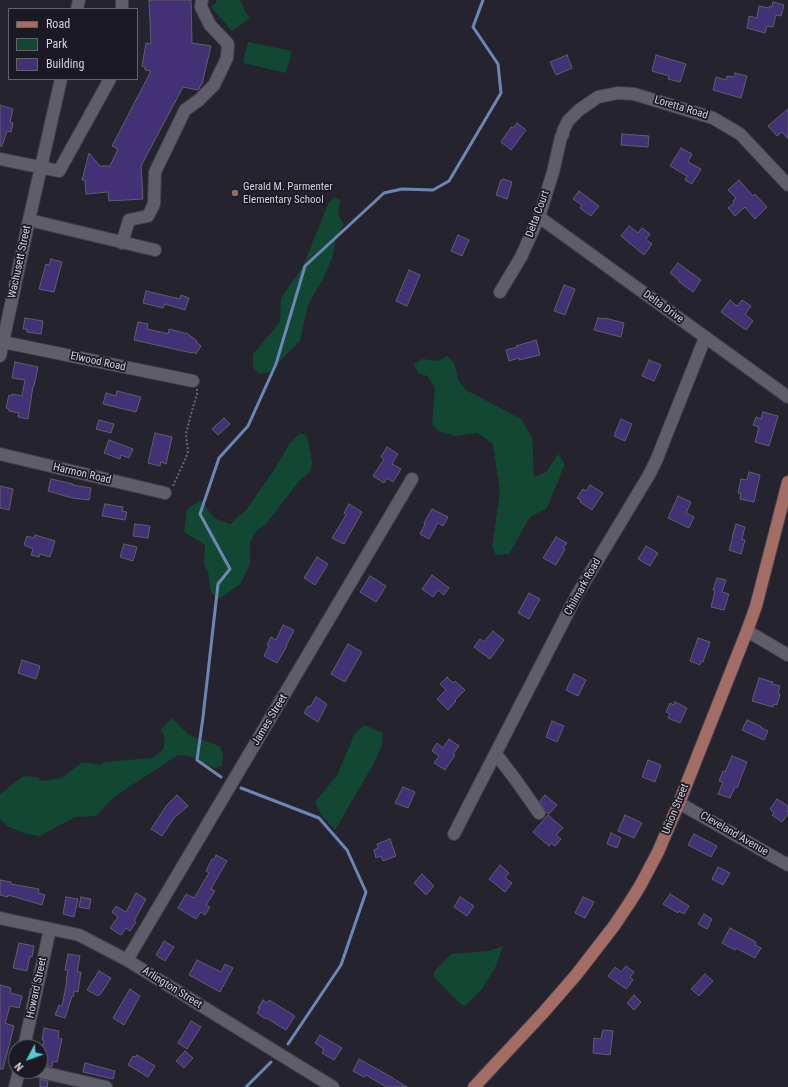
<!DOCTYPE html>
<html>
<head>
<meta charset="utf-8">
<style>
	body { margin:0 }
	#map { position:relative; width:788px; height:1087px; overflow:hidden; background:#25232e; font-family:"Roboto Condensed",sans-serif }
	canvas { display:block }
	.legend { position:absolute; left:8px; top:8px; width:130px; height:72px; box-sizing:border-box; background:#1b1a24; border:1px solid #64636c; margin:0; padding:5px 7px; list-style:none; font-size:12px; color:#d2d1d8 }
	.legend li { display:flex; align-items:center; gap:8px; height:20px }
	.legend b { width:20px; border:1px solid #64636c }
	.north { position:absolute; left:8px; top:1039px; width:40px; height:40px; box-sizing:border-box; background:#1b1a24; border:1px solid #64636c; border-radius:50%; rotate:229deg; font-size:11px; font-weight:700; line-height:16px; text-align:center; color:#d2d1d8 }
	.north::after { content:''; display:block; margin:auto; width:14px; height:18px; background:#51ccd4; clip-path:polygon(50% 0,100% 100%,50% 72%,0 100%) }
</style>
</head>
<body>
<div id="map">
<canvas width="788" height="1087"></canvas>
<ul class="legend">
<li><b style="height:5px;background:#a36c65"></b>Road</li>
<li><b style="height:11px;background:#124733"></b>Park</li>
<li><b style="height:11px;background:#423174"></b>Building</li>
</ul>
<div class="north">N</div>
</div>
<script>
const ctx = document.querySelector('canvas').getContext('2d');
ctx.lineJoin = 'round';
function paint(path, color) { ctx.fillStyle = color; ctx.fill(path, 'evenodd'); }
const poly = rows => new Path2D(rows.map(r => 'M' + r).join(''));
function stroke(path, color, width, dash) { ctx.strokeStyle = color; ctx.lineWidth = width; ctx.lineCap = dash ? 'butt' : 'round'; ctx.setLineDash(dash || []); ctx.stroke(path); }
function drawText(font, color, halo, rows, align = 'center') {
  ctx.font = font + ' "Roboto Condensed",sans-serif'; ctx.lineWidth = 3.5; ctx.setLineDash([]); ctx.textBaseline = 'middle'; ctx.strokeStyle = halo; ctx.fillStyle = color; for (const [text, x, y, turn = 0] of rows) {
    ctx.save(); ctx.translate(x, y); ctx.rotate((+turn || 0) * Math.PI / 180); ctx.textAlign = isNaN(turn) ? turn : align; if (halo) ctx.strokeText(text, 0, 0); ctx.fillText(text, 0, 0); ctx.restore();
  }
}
const green = poly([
	[216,0,239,0,244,7,243,8,250,18,232,31,211,7,217,2],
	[248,42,292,51,286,73,243,63],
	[334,197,340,200,338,214,344,224,336,238,333,256,323,279,308,305,300,341,269,372,259,374,253,367,253,354,280,322,281,298,303,266,328,204],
	[447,356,454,363,459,381,466,390,521,419,532,437,534,477,546,472,558,454,565,464,547,508,530,517,509,554,496,555,492,547,500,492,493,444,477,433,455,436,438,431,432,424,435,387,427,376,418,373,414,364,422,359,438,361],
	[300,433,307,436,312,462,311,471,300,480,266,524,257,530,250,542,250,564,244,577,239,585,219,599,211,593,208,571,204,565,205,545,184,532,187,509,201,500,214,518,230,524,246,510,276,467,289,444],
	[172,718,189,735,219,746,223,753,222,766,215,768,189,756,178,755,114,797,96,816,75,817,40,836,26,834,7,826,0,819,0,794,23,776,37,777,42,781,62,778,82,762,101,765,104,762,152,758,163,750,165,738,161,730],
	[365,725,383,733,382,745,374,763,335,830,322,816,315,802,337,775,355,733],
	[503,946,495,968,482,989,465,1006,459,1003,434,977,434,972,451,954,488,951]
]);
const stream = poly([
	[221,777,197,760,203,717,218,584,230,569,200,514,219,458,248,426,276,364,305,266,384,193,402,189,433,190,449,181,501,93,498,64,473,27,483,0],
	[241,788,319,818,347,850,366,892,341,965,288,1044],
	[246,1087,271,1062]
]);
const building = poly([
	[149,0,191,0,192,43,211,46,202,84,201,84,199,89,198,90,183,87,141,166,143,199,109,201,108,192,86,194,85,180,82,180,89,153,100,166,110,166,118,149,112,146,151,71,145,70,145,67,142,66,146,43,151,44,149,0],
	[773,2,784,5,781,16,776,15,773,27,767,26,765,33,747,28,749,16,757,18,759,6,769,8,770,6,772,7,773,2],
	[567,55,572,68,556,75,550,62,567,55],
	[656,55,686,64,680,82,668,79,669,76,652,71,656,55],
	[735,73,747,76,741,98,713,90,716,77,726,80,727,76,734,77,735,73],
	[0,105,13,109,10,122,13,123,11,132,7,131,2,146,0,146,0,105],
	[788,109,788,139,782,132,777,136,768,126,788,109],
	[517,123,526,130,511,150,501,142,511,127,513,128,517,123],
	[622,134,649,136,648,147,621,145,622,134],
	[681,148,692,154,688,162,701,169,692,184,685,180,687,176,670,166,681,148],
	[503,179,512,182,507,199,496,195,501,180,502,180,503,179],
	[739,180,753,196,755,194,767,207,755,219,745,207,735,216,728,208,734,203,733,201,736,198,728,190,739,180],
	[579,191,599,206,591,216,580,208,582,205,573,199,579,191],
	[629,226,638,233,642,228,650,234,646,239,652,244,644,255,621,236,629,226],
	[458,235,469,240,462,256,451,251,458,235],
	[51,259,62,262,54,292,39,289,46,264,49,265,51,259],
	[678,263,701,280,693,292,678,281,679,280,670,273,678,263],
	[409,270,420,275,407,306,396,301,409,270],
	[564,285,575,289,565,315,554,311,564,285],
	[146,291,180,299,181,295,189,298,185,310,165,304,163,308,143,303,146,291],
	[730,300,737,306,742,300,751,306,745,314,753,321,746,330,721,312,730,300],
	[25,318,43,321,41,334,27,332,27,329,23,329,25,318],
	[598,318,605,319,605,318,624,323,621,337,594,330,598,318],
	[138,322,148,324,147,329,165,333,168,334,169,329,188,334,197,341,196,342,201,346,196,354,193,352,192,353,134,340,138,322],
	[536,340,540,355,519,360,519,358,509,361,506,350,517,347,516,346,536,340],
	[649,360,661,365,654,381,642,376,649,360],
	[15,362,38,367,34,386,33,386,28,419,18,417,19,413,9,411,9,409,6,408,9,395,12,396,12,394,22,396,25,380,12,378,15,362],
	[117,391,141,397,136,412,103,404,106,393,116,396,117,391],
	[763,412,778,416,769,446,755,442,759,427,753,425,756,417,761,419,763,412],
	[224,418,230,424,218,435,212,429,224,418],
	[621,419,632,424,625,441,614,436,621,419],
	[99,420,114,424,111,433,96,429,99,420],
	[155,433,172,437,166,464,161,462,160,466,148,463,155,433],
	[109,440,133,449,129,458,121,455,120,459,104,453,109,440],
	[387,447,398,454,392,464,401,469,393,482,387,478,384,483,373,476,384,459,381,457,387,447],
	[749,472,760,475,754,502,740,499,741,494,738,493,741,479,747,480,749,472],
	[51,479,73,484,73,485,91,488,89,500,72,498,48,491,51,479],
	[590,485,603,493,592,510,580,502,581,500,577,498,583,489,586,491,590,485],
	[0,486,13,489,9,510,0,508,0,486],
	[678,496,691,502,686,513,694,517,689,528,668,518,678,496],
	[105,504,123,507,122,511,127,512,125,520,102,516,105,504],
	[349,504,362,512,344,544,332,538,346,515,344,513,349,504],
	[432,509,448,517,443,526,438,523,429,539,420,534,425,524,424,523,432,509],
	[135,524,150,526,148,538,133,536,135,524],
	[736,524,745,527,742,539,745,540,741,554,729,550,733,537,732,537,736,524],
	[35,535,55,541,50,557,40,554,39,557,31,555,33,549,24,545,27,536,34,538,35,535],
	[556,537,567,543,563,548,565,549,556,565,543,558,556,537],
	[124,544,137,547,133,561,120,557,124,544],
	[646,546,658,553,650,566,638,559,646,546],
	[317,557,328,564,315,585,304,578,317,557],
	[432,575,449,588,444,595,438,590,433,597,422,589,432,575],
	[370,576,386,586,376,602,360,592,370,576],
	[717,578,726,580,722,592,729,594,724,610,711,607,715,591,713,590,717,578],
	[529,593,540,599,529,619,518,613,529,593],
	[283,625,294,630,286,646,287,646,277,663,264,656,269,646,267,645,271,637,276,640,283,625],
	[493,631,504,640,490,659,474,647,480,639,484,642,493,631],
	[698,638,710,642,703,662,701,661,700,665,690,661,698,638],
	[348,644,362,652,345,682,331,674,348,644],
	[22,660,40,666,36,679,18,673,22,660],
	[574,674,586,680,578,696,566,690,574,674],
	[447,677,453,683,455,681,465,690,455,700,456,701,448,710,437,699,446,690,440,684,447,677],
	[759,678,773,682,772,684,780,686,778,693,780,694,777,705,774,704,773,707,752,701,759,678],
	[316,697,327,704,318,722,304,713,308,706,310,707,316,697],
	[675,702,687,708,680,723,668,718,670,714,666,712,670,703,674,705,675,702],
	[747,720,762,727,761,728,768,731,764,740,742,730,747,720],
	[552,721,564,726,557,742,546,737,552,721],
	[449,739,459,746,453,754,455,755,445,770,434,763,439,756,432,751,437,743,443,748,449,739],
	[732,756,747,762,737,788,735,787,730,798,718,794,723,782,719,781,723,771,725,772,732,756],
	[648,760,661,765,655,782,642,777,648,760],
	[403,787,415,792,408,808,395,803,403,787],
	[177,795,188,806,174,818,162,836,151,829,167,805,177,795],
	[545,795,557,805,549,814,546,812,540,801,545,795],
	[777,799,788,806,788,814,782,822,772,815,774,813,770,809,777,799],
	[548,815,563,828,556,835,561,839,555,846,551,843,549,846,533,832,548,815],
	[625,815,642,823,634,838,618,831,625,815],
	[611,833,621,838,617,848,607,844,611,833],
	[694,834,717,846,711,857,688,845,694,834],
	[390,839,396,856,383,861,381,856,376,858,374,850,378,848,377,844,390,839],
	[216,855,227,861,211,889,215,891,206,905,210,907,205,915,201,912,196,919,178,908,186,894,194,898,209,873,206,871,212,859,214,860,216,855],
	[500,865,509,873,505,878,512,883,505,892,489,879,500,865],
	[718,867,730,873,723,885,712,879,718,867],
	[422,874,434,886,426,895,414,883,422,874],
	[0,880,11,882,11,884,39,889,38,893,45,895,42,905,8,895,8,897,0,895,0,880],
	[136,893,146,899,134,921,136,922,130,931,126,928,121,935,110,928,118,917,112,912,116,906,126,912,136,893],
	[670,894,689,906,684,914,679,911,678,913,663,904,670,894],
	[66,897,78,899,74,917,63,914,66,897],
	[81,897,91,899,89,909,79,907,81,897],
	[460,897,474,906,467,916,454,907,460,897],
	[583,897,594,902,585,918,575,913,583,897],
	[704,914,712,919,707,929,698,924,704,914],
	[730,928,756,942,755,945,761,948,755,958,736,948,735,950,722,943,730,928],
	[164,941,174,947,165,961,156,955,164,941],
	[19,943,34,946,32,957,30,956,27,971,13,968,19,943],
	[68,954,80,956,77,972,81,972,78,992,74,991,73,997,72,996,65,1018,55,1015,59,1005,62,1006,67,981,66,980,68,970,65,970,68,954],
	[197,960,221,972,225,964,233,968,220,992,189,975,197,960],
	[626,966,634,972,630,977,633,980,626,989,608,976,615,967,621,972,626,966],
	[99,971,111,978,100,995,99,994,98,996,87,990,99,971],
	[705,974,713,981,699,996,691,989,705,974],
	[0,985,11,988,10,993,22,996,19,1008,10,1006,5,1023,14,1026,3,1069,0,1069,0,985],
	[130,989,140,996,124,1025,113,1018,130,989],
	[634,995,641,1002,634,1010,627,1003,634,995],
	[263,1000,267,1003,269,1000,295,1016,286,1030,266,1018,265,1019,257,1013,260,1008,258,1008,263,1000],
	[191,1021,201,1027,187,1049,178,1043,191,1021],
	[44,1028,59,1031,58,1038,62,1039,57,1062,53,1061,52,1067,40,1064,40,1056,44,1040,42,1040,44,1028],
	[603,1030,613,1031,610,1055,593,1053,594,1038,601,1039,603,1030],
	[320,1035,342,1048,334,1060,322,1053,324,1049,315,1043,320,1035],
	[185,1051,193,1058,184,1068,176,1061,185,1051],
	[137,1055,155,1066,148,1077,128,1065,133,1056,136,1057,137,1055],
	[359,1059,386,1074,407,1087,386,1087,366,1075,364,1077,353,1071,359,1059],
	[85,1063,115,1071,113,1079,83,1072,85,1063],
	[40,1079,48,1081,47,1087,40,1087,40,1079]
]);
const path = poly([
	[173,486,184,462,188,452,186,434,191,414,197,394,197,389]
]);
const minor = poly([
	[122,0,122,9],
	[77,9,79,0],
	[0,159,59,171,110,79],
	[539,217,788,397],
	[29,220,155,250],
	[122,243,129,220,148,216,154,204,155,172,185,110,199,100,214,85,227,58,228,44,210,25,201,7,202,0],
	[500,292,521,257,539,217,553,172,561,137,563,134,563,131,568,121,579,110,598,97,618,93,634,94,713,118,740,134,788,185],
	[3,342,193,381],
	[0,356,29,220,61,79],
	[0,454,165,493],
	[747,631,788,655],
	[496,754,515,779,539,813],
	[679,803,788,865],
	[454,834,578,593,649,475,656,461,705,338],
	[0,918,79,935,127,960,333,1087],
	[127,960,412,479],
	[24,1047,50,929],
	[37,1071,106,1087],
	[15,1087,19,1071]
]);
const major = poly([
	[474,1087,543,1013,576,975,614,926,630,902,640,886,658,852,679,803,747,631,756,606,788,482]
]);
const markers = [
	[235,193,4,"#8d6e63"]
];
const streetNames = [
	["Loretta Road",681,108,17],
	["Delta Court",538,214,-70],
	["Wachusett Street",20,262,-78],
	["Delta Drive",663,307,36],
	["Elwood Road",98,362,12],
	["Harmon Road",82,474,13],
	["Chilmark Road",583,587,-61],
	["James Street",270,720,-59],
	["Union Street",676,809,-68],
	["Cleveland Avenue",734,834,30],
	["Howard Street",37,988,-78],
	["Arlington Street",172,988,32]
];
const poiNames = [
	["Gerald M. Parmenter",243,187],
	["Elementary School",243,200]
];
paint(green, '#124733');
stroke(stream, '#6c86b5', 3);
paint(building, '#423174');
stroke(building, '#605e6b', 1);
stroke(minor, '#413f48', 14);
stroke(major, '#413f48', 14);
stroke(path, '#67656f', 2, [2, 2]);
stroke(minor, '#5f5d6a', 12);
stroke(major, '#a36c65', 12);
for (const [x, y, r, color] of markers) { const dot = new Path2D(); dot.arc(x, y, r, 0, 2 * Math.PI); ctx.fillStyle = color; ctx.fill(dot); stroke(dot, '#1b1a24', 1.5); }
drawText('11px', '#d2d1d8', '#1b1a24', streetNames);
drawText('11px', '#d2d1d8', '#1b1a24', poiNames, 'left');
</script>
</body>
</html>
